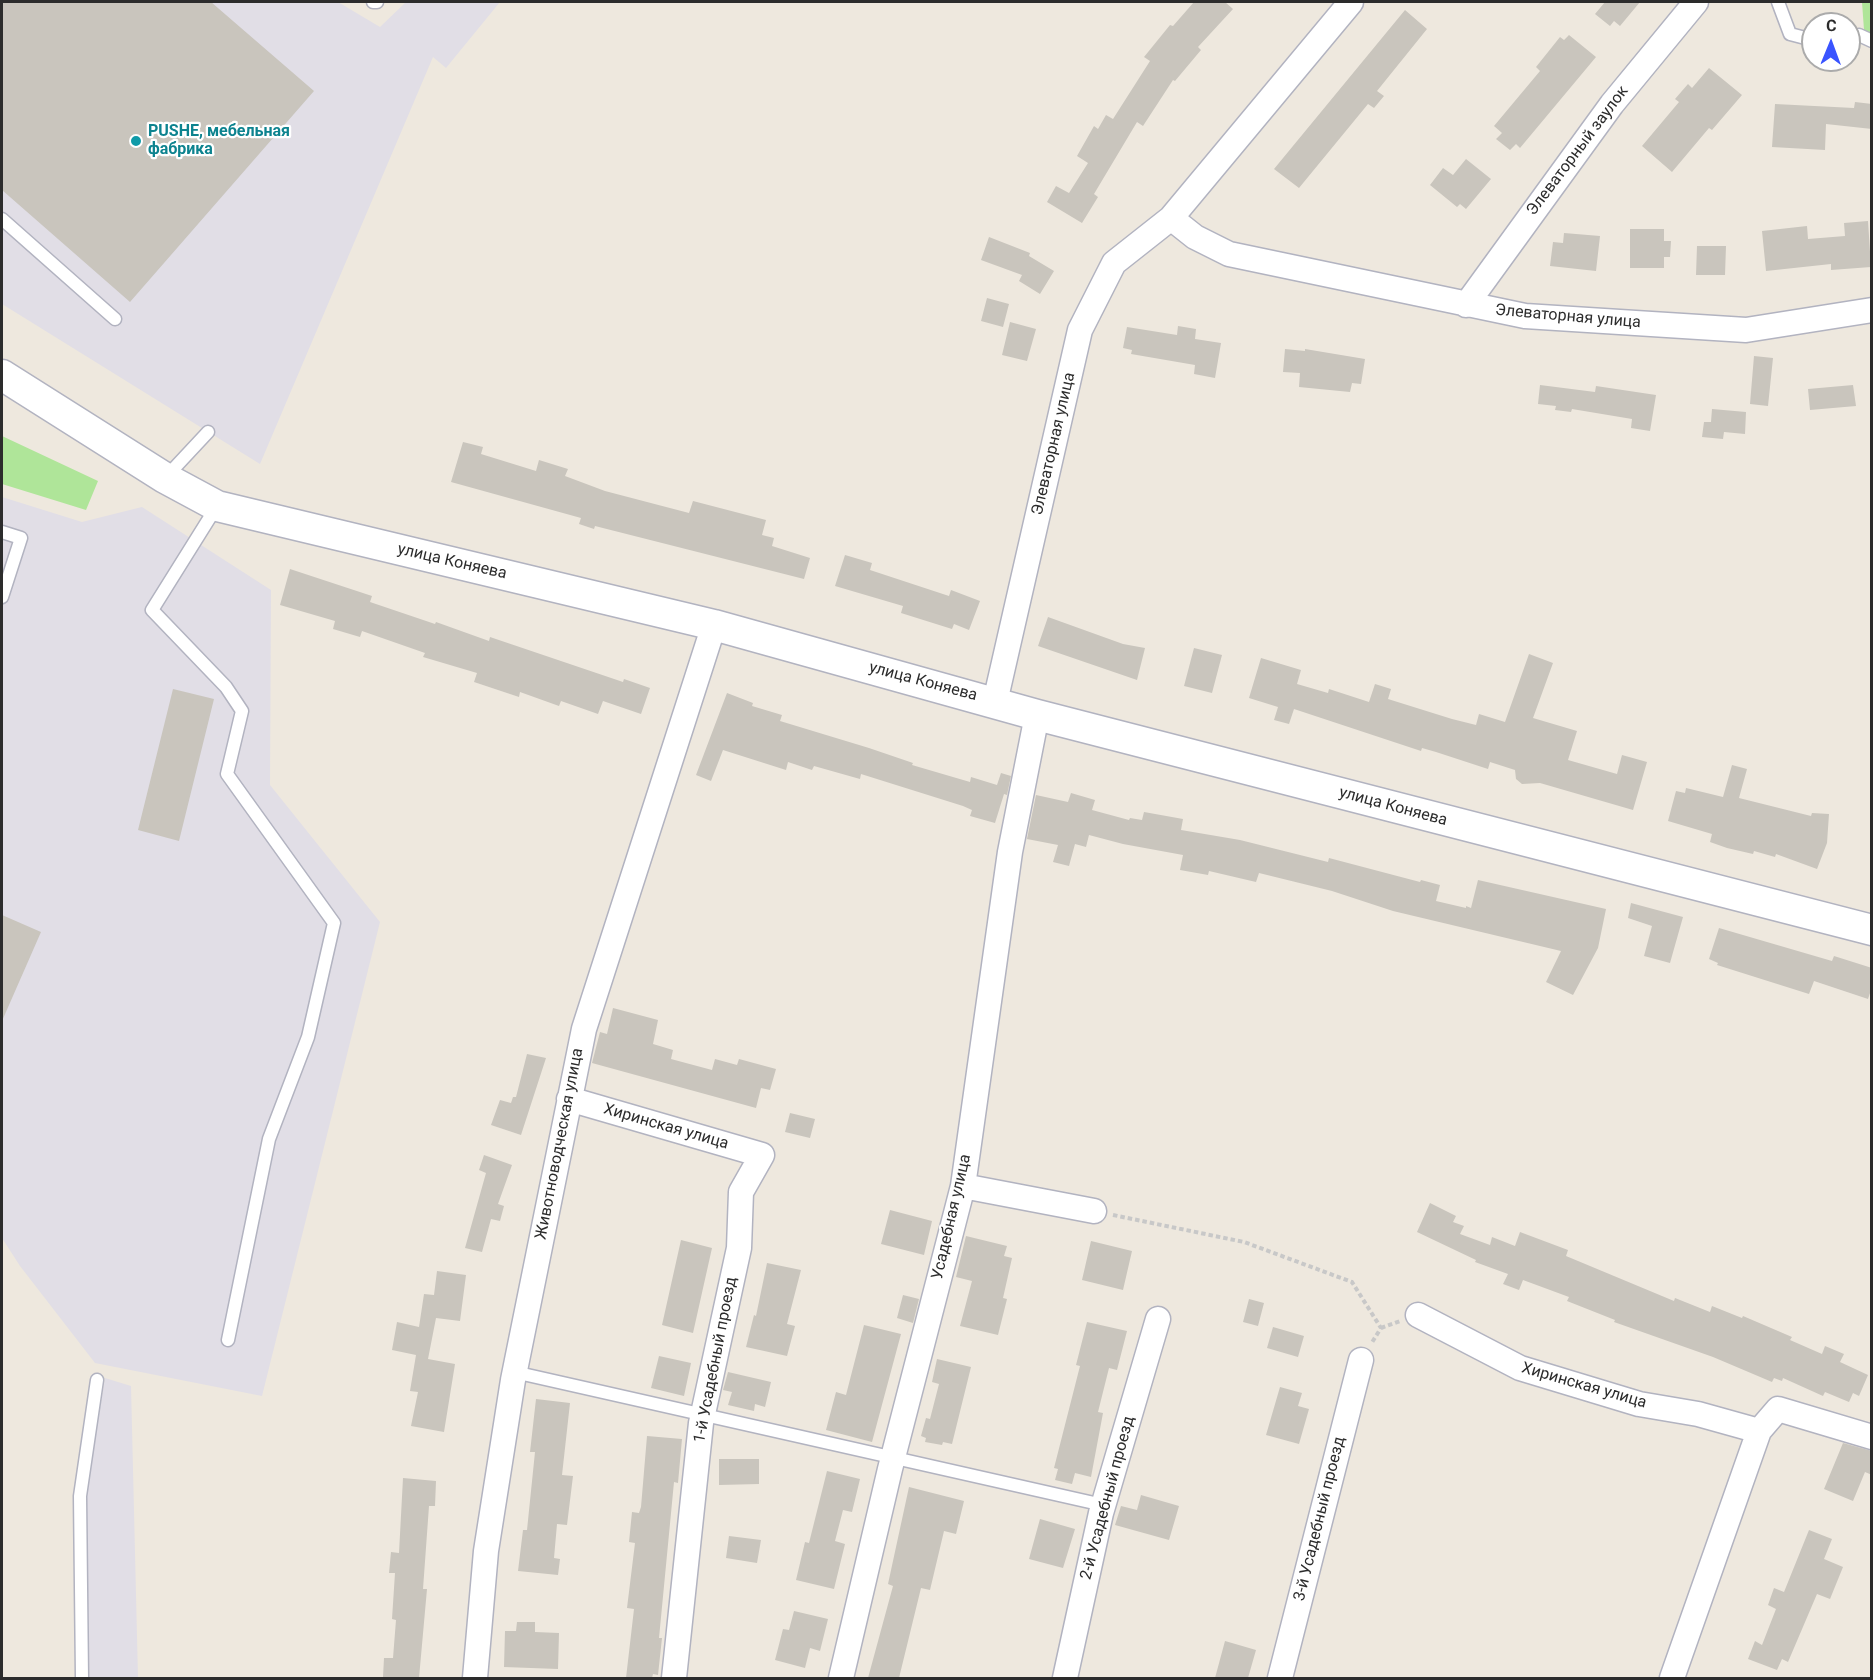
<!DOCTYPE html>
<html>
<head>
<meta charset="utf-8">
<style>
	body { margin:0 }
	#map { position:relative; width:1873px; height:1680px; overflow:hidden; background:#eee8de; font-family:Roboto,sans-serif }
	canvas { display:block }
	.frame { position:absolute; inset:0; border:3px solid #2c2c2c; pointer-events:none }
	.north { position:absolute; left:1801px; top:12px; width:60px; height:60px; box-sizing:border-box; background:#fff; border:2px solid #ababab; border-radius:50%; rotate:1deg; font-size:16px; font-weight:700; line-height:24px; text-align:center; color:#2c2c2c }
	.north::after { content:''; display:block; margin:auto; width:21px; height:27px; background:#3a54ff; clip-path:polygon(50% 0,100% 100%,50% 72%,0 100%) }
</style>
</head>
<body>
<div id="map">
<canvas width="1873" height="1680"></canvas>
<div class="frame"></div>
<div class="north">С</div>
</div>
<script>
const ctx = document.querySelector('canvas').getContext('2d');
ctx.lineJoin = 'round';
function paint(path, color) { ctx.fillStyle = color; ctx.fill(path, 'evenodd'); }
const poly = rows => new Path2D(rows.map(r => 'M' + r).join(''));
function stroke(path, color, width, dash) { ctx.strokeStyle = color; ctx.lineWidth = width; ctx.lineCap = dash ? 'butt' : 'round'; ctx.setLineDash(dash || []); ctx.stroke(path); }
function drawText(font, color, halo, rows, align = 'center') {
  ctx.font = font + ' Roboto,sans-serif'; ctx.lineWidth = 4.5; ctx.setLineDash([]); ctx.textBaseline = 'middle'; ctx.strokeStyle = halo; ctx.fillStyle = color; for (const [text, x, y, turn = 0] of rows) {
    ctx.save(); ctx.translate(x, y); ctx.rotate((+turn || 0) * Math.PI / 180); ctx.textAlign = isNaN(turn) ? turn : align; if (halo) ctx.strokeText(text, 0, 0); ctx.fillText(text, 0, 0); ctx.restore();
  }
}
const industrial = poly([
	[2,2,338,2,380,27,406,2,500,2,446,68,433,57,260,464,2,304],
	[2,497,82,522,142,507,271,590,270,785,380,922,262,1396,95,1363,20,1266,2,1238],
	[105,1378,131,1386,138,1678,87,1678,85,1497]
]);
const green = poly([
	[1862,2,1871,2,1871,41,1864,30],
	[2,436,98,481,86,510,2,484]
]);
const building = poly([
	[2,2,211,2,314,91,130,302,2,190],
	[1194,2,1225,2,1233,9,1198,47,1201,50,1175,81,1173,80,1143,126,1137,122,1094,194,1098,197,1082,223,1047,202,1056,186,1069,193,1088,163,1077,156,1094,126,1098,129,1106,115,1113,119,1150,61,1144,57,1170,25,1173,26],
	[1605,2,1640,2,1620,26,1614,21,1610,26,1595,14],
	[1405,10,1427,29,1377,91,1384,96,1374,108,1368,104,1299,188,1274,169],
	[1569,35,1596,57,1520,148,1516,144,1510,150,1496,139,1502,133,1494,126,1540,71,1536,67,1560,37,1564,40],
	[1709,68,1742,95,1712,130,1709,128,1672,172,1642,146,1679,102,1675,99,1688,84,1692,88],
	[1855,102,1872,104,1872,129,1826,124,1825,150,1772,147,1775,104,1854,108],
	[1466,159,1491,179,1466,209,1460,204,1457,207,1430,185,1443,168,1453,175],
	[1868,221,1871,267,1831,270,1831,264,1766,271,1762,231,1807,226,1808,239,1845,236,1844,223],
	[1630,229,1664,229,1664,241,1671,241,1670,257,1664,257,1664,268,1630,268],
	[1564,233,1600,236,1596,271,1550,266,1553,242,1563,243],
	[989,237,1030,253,1029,256,1054,271,1040,294,1019,281,1022,275,981,260],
	[1697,246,1726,246,1725,275,1696,275],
	[987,298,1009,304,1003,327,981,321],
	[1010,322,1036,329,1027,361,1002,355],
	[1178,326,1196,329,1195,339,1221,343,1215,378,1194,374,1195,365,1131,354,1132,350,1123,348,1127,327,1177,335],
	[1285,349,1305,351,1305,349,1365,359,1361,384,1352,383,1350,392,1299,387,1300,373,1283,372],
	[1754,356,1773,358,1768,406,1750,404],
	[1540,385,1595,392,1596,386,1656,395,1650,431,1631,428,1632,419,1572,409,1571,412,1555,410,1556,406,1538,404],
	[1853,385,1856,406,1810,410,1808,389],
	[1712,409,1746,412,1745,434,1724,432,1723,439,1702,437,1704,422,1711,422],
	[463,442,483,447,481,454,536,471,539,460,568,469,565,476,605,491,689,513,693,501,766,520,762,535,774,538,772,546,810,558,804,579,595,526,594,529,579,524,581,518,451,482],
	[845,555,872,563,870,570,949,596,951,590,980,601,969,630,954,624,952,629,901,613,903,606,835,586],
	[290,569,372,596,370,602,435,624,436,622,489,641,490,637,623,682,624,679,650,688,641,714,603,701,598,714,561,701,559,706,520,692,519,697,474,682,477,673,423,657,425,653,362,631,360,637,333,629,335,621,280,605],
	[1048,617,1123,644,1145,648,1137,680,1038,646],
	[1194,648,1222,655,1212,693,1184,686],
	[1529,654,1553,663,1533,718,1577,731,1568,760,1617,774,1622,755,1647,762,1633,810,1540,783,1522,784,1516,779,1515,770,1490,762,1488,769,1436,752,1422,748,1421,751,1294,709,1289,724,1274,720,1278,707,1249,698,1261,658,1301,670,1297,684,1328,693,1329,689,1369,702,1375,684,1391,689,1388,699,1452,719,1476,725,1479,714,1505,722],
	[173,689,214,699,179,841,138,830],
	[727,693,753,703,752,706,782,715,780,721,869,748,913,763,912,765,970,782,971,777,997,785,1001,773,1011,776,1007,795,1004,794,995,823,970,816,972,810,963,806,861,774,860,779,814,766,812,770,788,762,786,770,723,750,711,781,696,775],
	[1732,765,1747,769,1739,798,1811,816,1812,813,1829,814,1827,843,1817,869,1776,854,1775,857,1754,851,1753,854,1727,848,1710,842,1712,834,1668,821,1676,791,1685,793,1686,788,1723,797],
	[1071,793,1095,800,1092,810,1129,820,1130,818,1142,820,1144,812,1183,819,1181,830,1240,840,1328,862,1329,858,1420,882,1421,880,1440,885,1436,901,1466,908,1466,906,1471,908,1478,880,1606,909,1598,948,1573,995,1546,982,1561,951,1393,911,1332,891,1259,873,1256,882,1209,871,1208,875,1180,870,1183,855,1123,844,1089,835,1086,847,1075,844,1069,866,1053,862,1058,845,1027,839,1036,795,1068,802],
	[1631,903,1683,917,1670,963,1644,956,1652,926,1628,918],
	[2,915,41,932,2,1021],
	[1719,928,1832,961,1834,956,1872,968,1872,987,1868,999,1814,981,1809,994,1717,965,1718,963,1709,959],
	[613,1008,658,1020,653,1044,673,1050,671,1059,712,1070,715,1059,737,1065,739,1059,776,1069,770,1090,761,1088,756,1108,592,1063,600,1032,607,1034],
	[527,1054,546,1058,521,1135,491,1125,500,1100,511,1103,513,1097,516,1097],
	[790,1113,815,1119,810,1138,785,1132],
	[484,1155,512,1165,498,1204,504,1206,500,1221,491,1219,482,1252,465,1248,486,1173,479,1170],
	[1430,1203,1456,1216,1453,1222,1464,1226,1460,1234,1490,1245,1492,1237,1515,1246,1520,1232,1568,1250,1566,1256,1674,1301,1675,1298,1710,1312,1712,1306,1742,1318,1743,1316,1792,1337,1790,1340,1822,1354,1825,1346,1844,1354,1840,1362,1868,1375,1859,1396,1853,1393,1849,1402,1825,1392,1823,1396,1783,1378,1782,1381,1774,1378,1772,1382,1713,1357,1614,1322,1615,1320,1567,1301,1569,1297,1523,1280,1519,1290,1503,1284,1508,1274,1475,1262,1476,1260,1417,1232],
	[890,1210,932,1221,924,1255,881,1244],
	[966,1236,1007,1246,1004,1256,1012,1258,1003,1298,1007,1299,998,1335,960,1326,972,1281,956,1277],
	[681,1240,712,1248,693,1333,662,1325],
	[1091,1241,1132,1251,1123,1290,1082,1280],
	[767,1263,801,1270,787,1324,795,1326,787,1356,746,1347,754,1315,756,1316],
	[437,1271,466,1275,460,1321,436,1318,428,1359,455,1364,444,1432,411,1426,418,1392,410,1391,416,1355,392,1350,397,1322,419,1327,424,1294,434,1295],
	[903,1295,919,1299,913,1323,897,1318],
	[1249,1299,1264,1303,1258,1326,1243,1322],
	[1087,1322,1127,1331,1117,1370,1109,1368,1098,1412,1103,1413,1091,1477,1075,1473,1072,1484,1055,1480,1058,1469,1054,1468,1080,1366,1076,1365],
	[864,1325,901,1334,872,1442,826,1430,836,1392,846,1395],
	[1273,1327,1304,1336,1298,1357,1267,1348],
	[659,1356,691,1363,684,1396,651,1388],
	[937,1359,971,1367,952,1444,943,1442,942,1445,925,1442,926,1438,921,1436,926,1418,930,1419,939,1384,932,1382],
	[728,1372,771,1382,765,1407,755,1404,754,1411,728,1405,732,1392,723,1390],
	[1280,1387,1302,1393,1298,1406,1309,1409,1299,1444,1266,1435],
	[536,1399,570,1403,562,1475,573,1476,567,1525,557,1524,554,1558,560,1559,558,1575,518,1571,523,1530,527,1530,535,1452,530,1452],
	[647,1436,682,1439,678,1483,674,1482,659,1638,662,1638,658,1675,653,1674,652,1678,626,1678,634,1609,627,1608,635,1543,629,1542,632,1512,639,1513,641,1507],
	[1843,1443,1872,1451,1872,1475,1865,1472,1853,1501,1824,1489],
	[719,1459,759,1459,759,1484,719,1485],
	[827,1471,860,1479,852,1512,843,1510,835,1541,845,1544,834,1589,796,1580,805,1542,809,1543],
	[403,1478,436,1481,435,1506,429,1506,423,1589,427,1589,419,1678,383,1677,384,1658,393,1658,396,1620,392,1619,395,1573,389,1573,391,1552,399,1553],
	[909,1487,964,1501,956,1534,944,1531,930,1590,921,1588,899,1678,868,1678,893,1586,888,1584],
	[1141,1495,1179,1506,1169,1540,1115,1525,1121,1506,1137,1510],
	[1040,1519,1075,1529,1063,1568,1029,1559],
	[1809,1530,1832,1539,1824,1559,1843,1567,1830,1599,1817,1594,1788,1662,1782,1659,1777,1670,1748,1659,1755,1641,1762,1645,1776,1609,1768,1605,1774,1588,1784,1592],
	[729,1536,761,1540,757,1563,726,1558],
	[794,1611,828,1619,820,1651,810,1648,805,1668,775,1660,783,1629,789,1630],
	[517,1622,535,1622,535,1632,559,1633,558,1669,504,1667,505,1631,516,1631],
	[1225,1641,1256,1650,1248,1678,1215,1678]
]);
const path = poly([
	[1113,1215,1244,1242,1352,1282,1381,1328,1371,1344],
	[1381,1328,1400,1321]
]);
const service = poly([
	[373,2,377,2],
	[1778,2,1790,34,1813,40],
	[1849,37,1859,35,1872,41],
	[2,219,115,319],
	[166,477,208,432],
	[217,506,152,610,226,687,242,711,227,774,334,923,308,1037,269,1139,228,1340],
	[2,532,21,538,2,597],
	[514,1372,1103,1505],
	[82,1678,80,1496,97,1380]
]);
const minor = poly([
	[1171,218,1195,237,1229,254,1525,316,1746,330,1872,310],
	[1466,305,1612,104,1696,2],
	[995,702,1080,330,1114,263,1171,218,1351,2],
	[569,1099,762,1155,741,1192,739,1248,701,1423,674,1678],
	[963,1186,1094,1211],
	[1418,1315,1520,1368,1639,1404,1698,1414,1759,1431,1778,1409,1872,1437],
	[475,1678,486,1551,513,1380,584,1029,714,625],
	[841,1678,890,1469,963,1186,1010,852,1037,715],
	[1065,1678,1101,1513,1158,1319],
	[1280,1678,1361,1360],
	[1672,1678,1759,1431]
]);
const tertiary = poly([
	[2,375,165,478,217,506,714,625,1037,715,1872,930]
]);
const markers = [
	[136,141,6,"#0f9aa8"]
];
const cultureNames = [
	["PUSHE, мебельная",148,132],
	["фабрика",148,150]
];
const streetNames = [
	["Элеваторный заулок",1578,151,-53],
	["Элеваторная улица",1568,317,5],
	["Элеваторная улица",1054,444,-77],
	["улица Коняева",452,562,13],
	["улица Коняева",923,682,15],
	["улица Коняева",1393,807,15],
	["Хиринская улица",666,1127,16],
	["Животноводческая улица",560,1144,-79],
	["Усадебная улица",952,1217,-77],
	["1-й Усадебный проезд",716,1360,-79],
	["Хиринская улица",1584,1386,16],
	["2-й Усадебный проезд",1108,1498,-75],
	["3-й Усадебный проезд",1320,1519,-76]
];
paint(industrial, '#e1dee6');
paint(green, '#afe599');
paint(building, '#c9c5bd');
stroke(service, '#b2b3c0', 15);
stroke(minor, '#b2b3c0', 27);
stroke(tertiary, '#b2b3c0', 33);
stroke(path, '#c8c8c8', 4, [4.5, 3]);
stroke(service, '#fff', 12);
stroke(minor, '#fff', 24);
stroke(tertiary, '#fff', 30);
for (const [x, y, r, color] of markers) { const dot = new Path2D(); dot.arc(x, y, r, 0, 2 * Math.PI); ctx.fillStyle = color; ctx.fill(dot); stroke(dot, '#fff', 2); }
drawText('bold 16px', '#0d838f', '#fff', cultureNames, 'left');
drawText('16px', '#2c2c2c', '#fff', streetNames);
</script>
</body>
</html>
